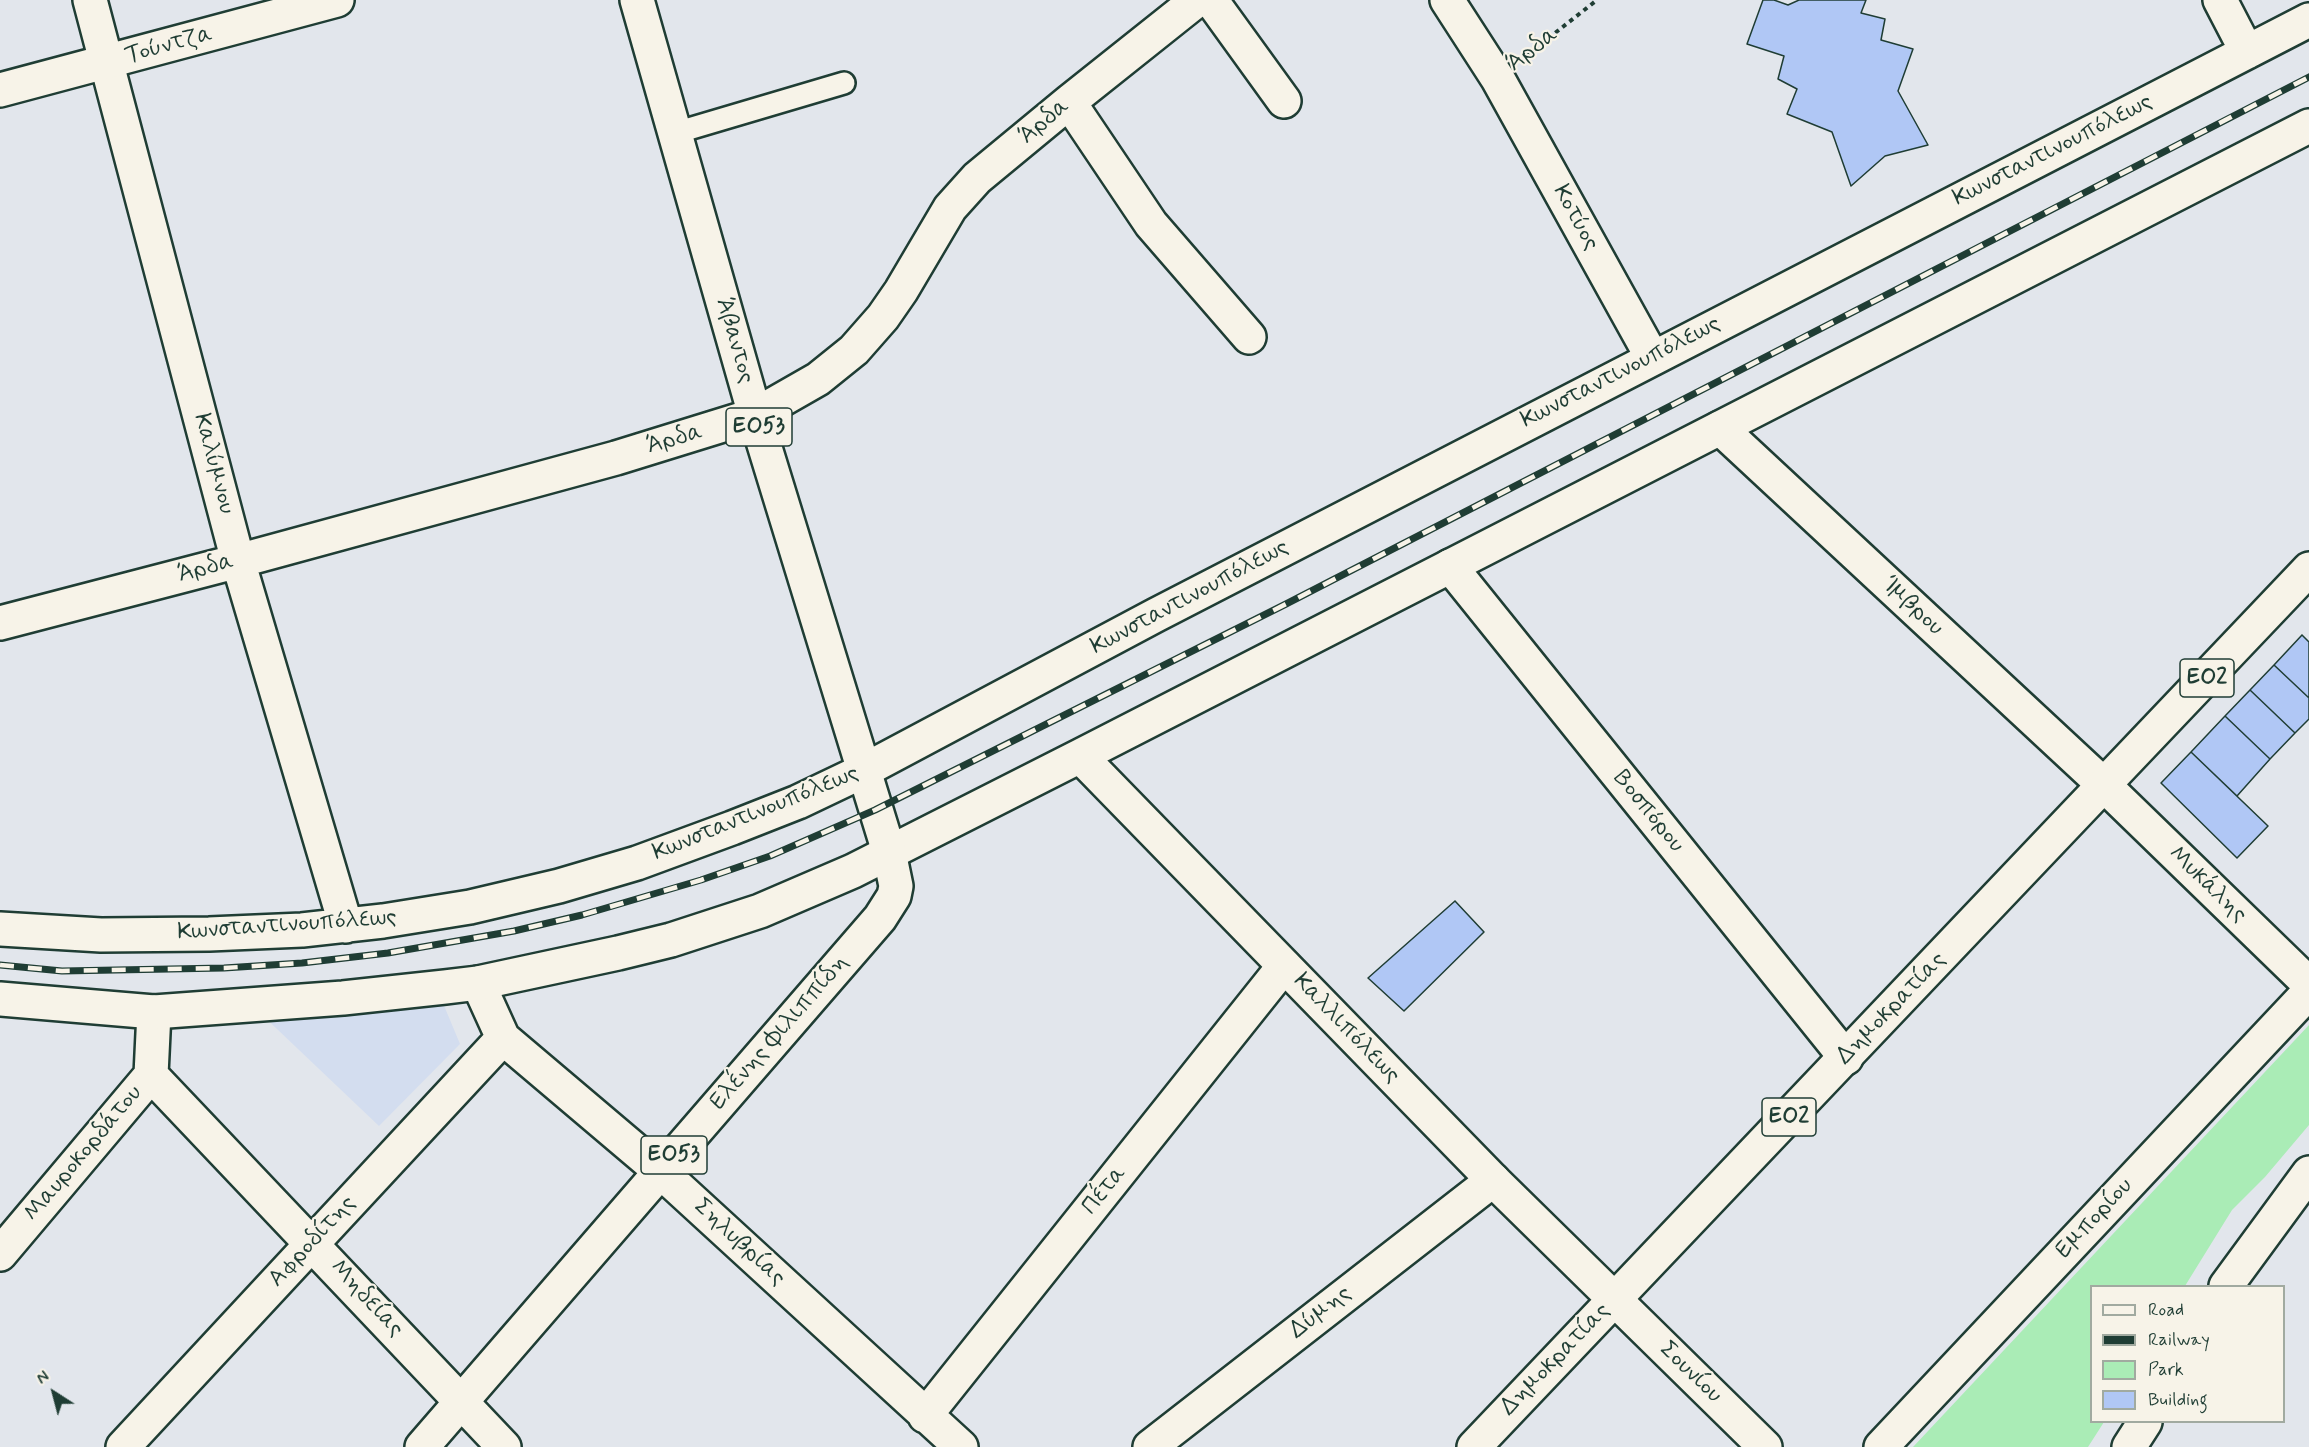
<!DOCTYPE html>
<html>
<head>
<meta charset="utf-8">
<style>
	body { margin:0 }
	#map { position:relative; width:2309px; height:1447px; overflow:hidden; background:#e2e6ec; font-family:Mynerve,sans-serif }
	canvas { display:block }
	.legend { position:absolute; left:2090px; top:1285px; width:195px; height:138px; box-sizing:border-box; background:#f7f3e8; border:2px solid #a1aaa0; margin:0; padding:8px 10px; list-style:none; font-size:18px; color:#1f3d34 }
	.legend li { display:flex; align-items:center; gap:12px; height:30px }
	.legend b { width:30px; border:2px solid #a1aaa0 }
	.north { position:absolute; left:24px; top:1363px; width:60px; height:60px; -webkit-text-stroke:4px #f7f3e8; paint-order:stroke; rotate:324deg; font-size:16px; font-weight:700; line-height:24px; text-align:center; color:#1f3d34 }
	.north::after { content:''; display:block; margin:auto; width:21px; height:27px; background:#1f3d34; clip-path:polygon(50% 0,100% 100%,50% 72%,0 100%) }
</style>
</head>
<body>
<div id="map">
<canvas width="2309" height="1447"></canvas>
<ul class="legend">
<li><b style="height:8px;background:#f7f3e8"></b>Road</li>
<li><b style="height:8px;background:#1f3d34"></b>Railway</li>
<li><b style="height:16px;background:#aaecb6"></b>Park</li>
<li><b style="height:16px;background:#b0c7f5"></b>Building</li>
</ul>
<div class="north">N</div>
</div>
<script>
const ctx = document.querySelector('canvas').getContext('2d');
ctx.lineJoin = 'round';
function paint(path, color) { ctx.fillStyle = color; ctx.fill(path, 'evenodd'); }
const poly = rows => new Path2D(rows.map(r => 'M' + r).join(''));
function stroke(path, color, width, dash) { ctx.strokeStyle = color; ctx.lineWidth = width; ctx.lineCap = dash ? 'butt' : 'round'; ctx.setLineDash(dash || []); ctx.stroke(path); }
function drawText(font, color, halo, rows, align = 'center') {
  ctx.font = font + ' Mynerve,sans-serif'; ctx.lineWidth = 4.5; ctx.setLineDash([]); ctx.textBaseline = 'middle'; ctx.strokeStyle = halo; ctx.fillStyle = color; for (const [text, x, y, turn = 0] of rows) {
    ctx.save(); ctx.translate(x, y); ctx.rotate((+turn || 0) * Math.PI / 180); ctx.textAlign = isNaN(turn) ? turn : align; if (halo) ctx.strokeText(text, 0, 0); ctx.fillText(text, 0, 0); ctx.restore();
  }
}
const built = poly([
	[440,996,460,1044,379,1126,257,1010]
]);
const green = poly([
	[2309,1025,2309,1125,2265,1177,2232,1210,2185,1286,2092,1286,2092,1422,2104,1422,2088,1447,1913,1447]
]);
const building = poly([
	[1763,0,1774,0,1788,5,1799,0,1866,0,1861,13,1885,19,1881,40,1913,49,1898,91,1928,145,1885,156,1851,186,1832,132,1787,114,1797,89,1778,79,1784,56,1747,44,1763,0],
	[2302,635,2309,642,2309,698,2274,665,2302,635],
	[2274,665,2309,698,2309,719,2295,733,2250,690,2274,665],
	[2250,690,2295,733,2270,759,2225,716,2250,690],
	[2225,716,2270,759,2237,796,2191,752,2225,716],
	[2191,752,2268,826,2237,858,2161,783,2191,752],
	[1455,901,1484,932,1404,1011,1368,978,1455,901]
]);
const path = poly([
	[1527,55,1597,0]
]);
const lane = poly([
	[675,133,844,83]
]);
const street = poly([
	[90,0,238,561,346,926],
	[1211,0,1284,101],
	[1447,0,1498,79,1652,357],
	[2220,0,2247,52],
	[1069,102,1151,224,1249,337],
	[1720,428,2105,786,2309,984],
	[1450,566,1846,1058],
	[0,623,238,561,616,458,755,415,818,379,854,350,883,317,901,291,950,208,977,178,1069,102,1197,0],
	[0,929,101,935,209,934,302,930,383,921,470,907,559,886,637,863,732,828,798,802,863,771,1156,615,2309,20],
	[478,983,503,1038,660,1171,961,1447],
	[151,1075,504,1447],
	[0,1254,151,1075,154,1012],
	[925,1416,1284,966],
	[123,1447,503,1038],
	[1150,1447,1493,1180],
	[1881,1447,2309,992]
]);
const secondary = poly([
	[0,90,337,0],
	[1080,756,1493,1180,1765,1447],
	[0,999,154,1012,343,998,445,987,478,983,618,953,671,940,760,911,853,871,1080,756,2309,126],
	[2226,1286,2309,1173],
	[2129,1447,2145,1422]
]);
const primary = poly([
	[422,1447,880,918,894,896,896,886,889,852,755,415,637,0]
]);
const highway = poly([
	[1474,1447,2309,569]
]);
const rail = poly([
	[0,965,62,971,224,968,302,963,388,953,514,931,582,915,701,880,770,856,875,810,1286,604,2309,77]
]);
const shields = [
	[759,427,66],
	[2207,678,54],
	[1789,1117,54],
	[674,1155,66]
];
const shieldNames = [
	["ΕΟ53",759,427],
	["ΕΟ2",2207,678],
	["ΕΟ2",1789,1117],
	["ΕΟ53",674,1155]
];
const streetNames = [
	["Τούντζα",169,46,-15],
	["Άρδα",1533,50,-38],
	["Άρδα",1045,122,-40],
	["Κωνσταντινουπόλεως",2053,151,-27],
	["Κοτύος",1575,218,61],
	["Άβαντος",734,341,74],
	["Κωνσταντινουπόλεως",1621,373,-27],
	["Άρδα",675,440,-16],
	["Καλύμνου",213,464,75],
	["Άρδα",206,569,-15],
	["Κωνσταντινουπόλεως",1190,598,-28],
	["Ίμβρου",1912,607,43],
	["Βοσπόρου",1648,812,51],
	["Κωνσταντινουπόλεως",756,814,-22],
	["Μυκάλης",2207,885,44],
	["Κωνσταντινουπόλεως",287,926,-4],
	["Δημοκρατίας",1892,1009,-46],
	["Καλλιπόλεως",1346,1029,46],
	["Ελένης Φιλιππίδη",780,1033,-49],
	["Μαυροκορδάτου",84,1154,-50],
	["Πέτα",1105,1191,-51],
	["Εμπορίου",2095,1219,-47],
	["Αφροδίτης",313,1242,-47],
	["Σηλυβρίας",739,1243,43],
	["Μηδείας",366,1299,47],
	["Δύμης",1321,1313,-38],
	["Δημοκρατίας",1556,1360,-46],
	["Σουνίου",1690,1373,44]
];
paint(built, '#d3ddef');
paint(green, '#aaecb6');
paint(building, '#b0c7f5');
stroke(building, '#1f3d34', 1.5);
stroke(lane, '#1f3d34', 26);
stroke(street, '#1f3d34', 38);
stroke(secondary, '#1f3d34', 38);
stroke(primary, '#1f3d34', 38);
stroke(highway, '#1f3d34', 38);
stroke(path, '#1f3d34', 4, [4.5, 4.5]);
stroke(lane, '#f7f3e8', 21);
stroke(street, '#f7f3e8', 33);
stroke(secondary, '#f7f3e8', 33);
stroke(primary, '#f7f3e8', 33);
stroke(highway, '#f7f3e8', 33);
stroke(rail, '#1f3d34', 7);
stroke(rail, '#f7f3e8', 4.5, [14]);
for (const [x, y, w] of shields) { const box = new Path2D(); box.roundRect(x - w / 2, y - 19, w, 38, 4.5); ctx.fillStyle = '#f7f3e8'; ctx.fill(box); stroke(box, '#1f3d34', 1.5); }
drawText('bold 22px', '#1f3d34', null, shieldNames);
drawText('24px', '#1f3d34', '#f7f3e8', streetNames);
</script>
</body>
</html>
